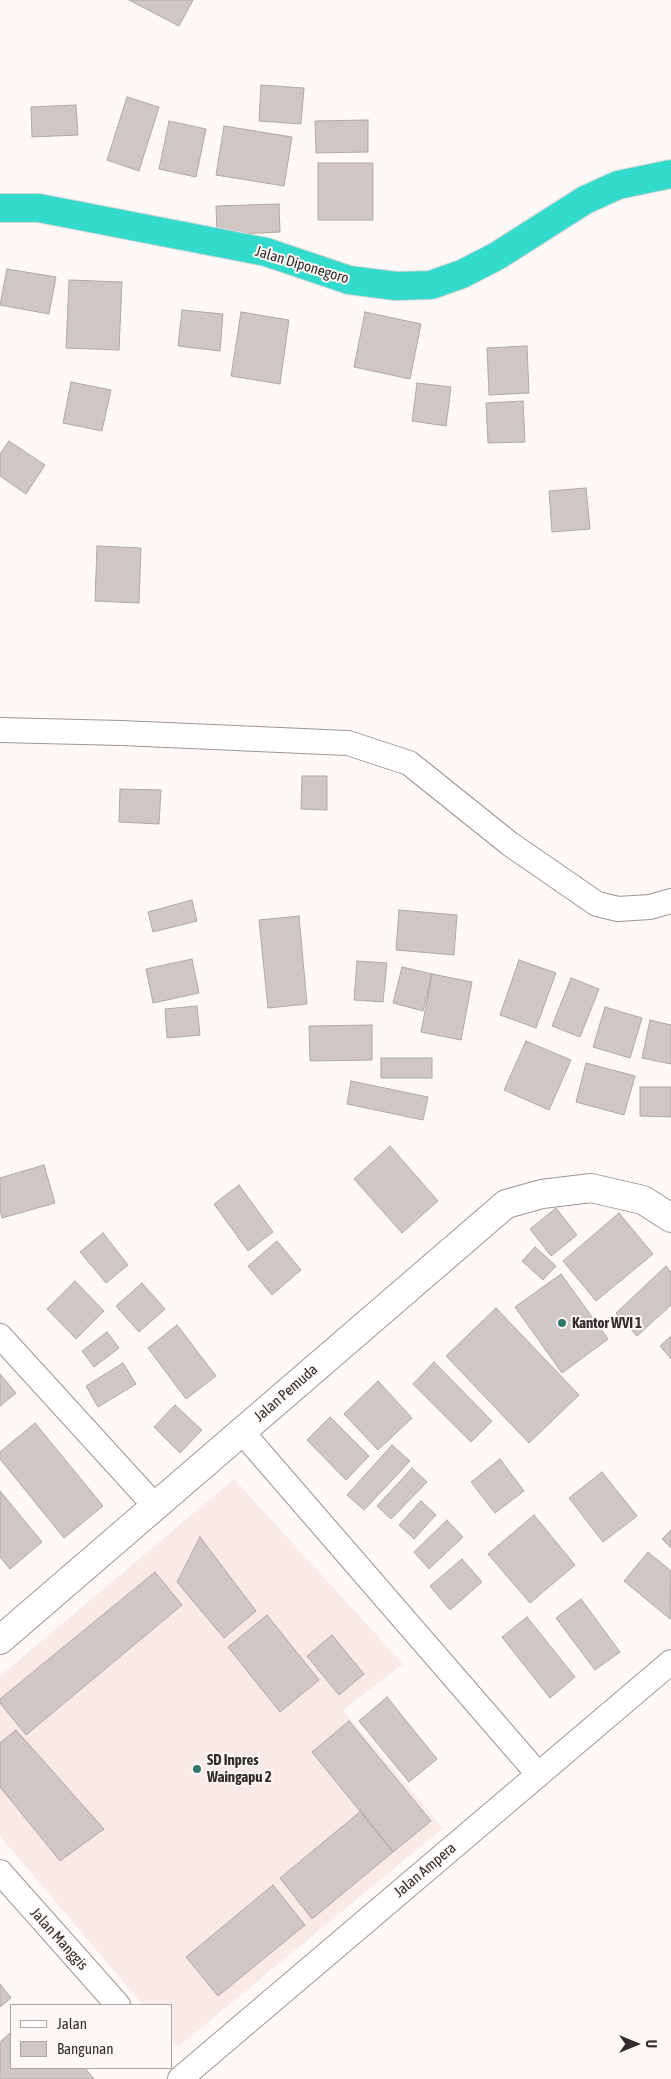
<!DOCTYPE html>
<html>
<head>
<meta charset="utf-8">
<style>
	body { margin:0 }
	#map { position:relative; width:671px; height:2079px; overflow:hidden; background:#fef8f7; font-family:"Asap Condensed",sans-serif }
	canvas { display:block }
	.legend { position:absolute; left:10px; top:2004px; width:162px; height:65px; box-sizing:border-box; background:#fef8f7; border:1px solid #aca7a6; margin:0; padding:6px 9px; list-style:none; font-size:15px; color:#302d2c }
	.legend li { display:flex; align-items:center; gap:10px; height:25px }
	.legend b { width:25px; border:1px solid #aca7a6 }
	.north { position:absolute; left:611px; top:2019px; width:50px; height:50px; -webkit-text-stroke:4px #fef8f7; paint-order:stroke; rotate:90deg; font-size:14px; font-weight:700; line-height:20px; text-align:center; color:#302d2c }
	.north::after { content:''; display:block; margin:auto; width:18px; height:22px; background:#302d2c; clip-path:polygon(50% 0,100% 100%,50% 72%,0 100%) }
</style>
</head>
<body>
<div id="map">
<canvas width="671" height="2079"></canvas>
<ul class="legend">
<li><b style="height:6px;background:#fff"></b>Jalan</li>
<li><b style="height:14px;background:#d0c7c5"></b>Bangunan</li>
</ul>
<div class="north">U</div>
</div>
<script>
const ctx = document.querySelector('canvas').getContext('2d');
ctx.lineJoin = 'round';
function paint(path, color) { ctx.fillStyle = color; ctx.fill(path, 'evenodd'); }
const poly = rows => new Path2D(rows.map(r => 'M' + r).join(''));
function stroke(path, color, width, dash) { ctx.strokeStyle = color; ctx.lineWidth = width; ctx.lineCap = dash ? 'butt' : 'round'; ctx.setLineDash(dash || []); ctx.stroke(path); }
function drawText(font, color, halo, rows, align = 'center') {
  ctx.font = font + ' "Asap Condensed",sans-serif'; ctx.lineWidth = 4; ctx.setLineDash([]); ctx.textBaseline = 'middle'; ctx.strokeStyle = halo; ctx.fillStyle = color; for (const [text, x, y, turn = 0] of rows) {
    ctx.save(); ctx.translate(x, y); ctx.rotate((+turn || 0) * Math.PI / 180); ctx.textAlign = isNaN(turn) ? turn : align; if (halo) ctx.strokeText(text, 0, 0); ctx.fillText(text, 0, 0); ctx.restore();
  }
}
const built = poly([
	[234,1479,403,1664,343,1710,443,1828,178,2047,171,2039,171,2005,143,2005,0,1836,0,1676]
]);
const building = poly([
	[129,0,193,0,179,26,129,0],
	[261,85,304,88,301,124,259,121,261,85],
	[127,97,159,107,139,171,107,160,127,97],
	[76,105,78,135,32,137,31,107,76,105],
	[368,120,368,152,316,153,315,121,368,120],
	[169,121,206,129,196,177,159,169,169,121],
	[224,126,292,137,284,186,216,175,224,126],
	[318,163,373,163,373,220,318,220,318,163],
	[279,204,280,232,217,235,216,206,279,204],
	[7,269,56,277,49,314,0,305,7,269],
	[69,280,122,282,119,350,66,348,69,280],
	[182,310,223,314,220,351,178,346,182,310],
	[241,312,289,320,280,384,231,376,241,312],
	[365,312,421,324,410,379,354,367,365,312],
	[527,346,529,393,489,395,487,348,527,346],
	[71,382,111,390,102,431,63,423,71,382],
	[417,383,451,387,446,426,412,421,417,383],
	[523,401,525,442,488,443,486,403,523,401],
	[9,441,45,465,26,494,0,476,0,454,9,441],
	[586,488,590,529,552,532,549,491,586,488],
	[97,546,141,548,139,603,95,601,97,546],
	[302,776,327,776,327,810,301,809,302,776],
	[120,789,161,790,159,824,119,822,120,789],
	[192,900,197,921,153,932,148,912,192,900],
	[399,910,457,915,454,955,396,950,399,910],
	[299,916,307,1004,268,1008,259,920,299,916],
	[192,959,199,993,153,1003,146,969,192,959],
	[519,960,556,973,536,1028,500,1015,519,960],
	[357,961,387,963,383,1002,354,1000,357,961],
	[402,967,432,974,423,1011,393,1003,402,967],
	[432,974,472,982,461,1040,421,1032,432,974],
	[571,978,599,989,580,1037,552,1026,571,978],
	[197,1006,200,1035,167,1038,165,1009,197,1006],
	[605,1007,642,1018,630,1058,593,1047,605,1007],
	[650,1020,671,1025,671,1064,642,1058,650,1020],
	[372,1025,372,1060,310,1061,309,1026,372,1025],
	[526,1041,571,1060,549,1110,504,1090,526,1041],
	[381,1058,432,1058,432,1078,381,1078,381,1058],
	[586,1063,635,1076,624,1115,576,1102,586,1063],
	[351,1081,428,1097,423,1120,347,1104,351,1081],
	[640,1087,671,1087,671,1117,640,1116,640,1087],
	[390,1146,438,1201,402,1233,354,1179,390,1146],
	[44,1165,55,1203,2,1218,0,1211,0,1178,44,1165],
	[239,1185,273,1232,248,1251,214,1204,239,1185],
	[556,1208,577,1235,551,1256,530,1229,556,1208],
	[619,1213,653,1254,596,1301,563,1261,619,1213],
	[103,1233,128,1265,106,1283,80,1252,103,1233],
	[277,1241,301,1270,272,1295,248,1266,277,1241],
	[535,1247,556,1266,543,1280,522,1261,535,1247],
	[666,1266,671,1272,671,1305,637,1336,616,1313,666,1266],
	[561,1274,608,1339,562,1373,515,1307,561,1274],
	[75,1281,104,1311,76,1339,47,1309,75,1281],
	[142,1283,165,1309,139,1332,116,1306,142,1283],
	[496,1308,579,1395,529,1443,446,1356,496,1308],
	[177,1325,216,1376,186,1399,148,1348,177,1325],
	[107,1332,119,1348,94,1367,82,1351,107,1332],
	[671,1336,671,1359,660,1346,671,1336],
	[434,1362,492,1421,471,1442,413,1384,434,1362],
	[123,1363,136,1384,98,1407,86,1386,123,1363],
	[0,1374,16,1393,0,1406,0,1374],
	[378,1381,412,1418,378,1450,344,1414,378,1381],
	[175,1405,202,1430,180,1453,154,1427,175,1405],
	[330,1417,369,1456,346,1480,307,1440,330,1417],
	[35,1423,103,1506,64,1538,0,1459,0,1452,35,1423],
	[392,1445,410,1461,364,1510,347,1495,392,1445],
	[500,1459,524,1491,495,1513,471,1482,500,1459],
	[412,1468,427,1482,391,1519,377,1506,412,1468],
	[602,1472,637,1516,603,1542,569,1498,602,1472],
	[0,1491,42,1542,10,1569,0,1557,0,1491],
	[421,1501,436,1515,414,1539,399,1525,421,1501],
	[534,1515,575,1565,530,1603,488,1554,534,1515],
	[447,1520,463,1537,429,1569,414,1552,447,1520],
	[671,1530,671,1548,662,1539,671,1530],
	[200,1537,256,1611,224,1638,177,1582,200,1537],
	[648,1552,671,1571,670,1619,624,1581,648,1552],
	[462,1559,482,1582,450,1610,430,1586,462,1559],
	[155,1572,182,1605,26,1735,0,1703,0,1699,155,1572],
	[581,1599,620,1652,595,1670,556,1618,581,1599],
	[267,1615,319,1680,280,1712,228,1647,267,1615],
	[527,1617,575,1677,550,1698,502,1637,527,1617],
	[332,1635,364,1674,339,1695,307,1656,332,1635],
	[387,1697,437,1759,409,1782,359,1721,387,1697],
	[349,1721,431,1821,393,1852,312,1752,349,1721],
	[16,1730,104,1829,60,1861,0,1787,0,1743,16,1730],
	[361,1811,393,1852,312,1919,280,1878,361,1811],
	[273,1885,305,1925,218,1996,186,1957,273,1885],
	[0,1984,11,1998,0,2007,0,1984],
	[11,2032,11,2068,85,2068,94,2079,0,2079,0,2042,11,2032]
]);
const minor = poly([
	[0,730,121,733,348,743,409,763,510,844,597,904,618,909,650,907,671,901],
	[0,1336,155,1506],
	[242,1432,538,1774],
	[0,1872,118,2005],
	[180,2079,671,1662]
]);
const tertiary = poly([
	[0,1640,506,1204,542,1194,591,1188,643,1200,671,1218]
]);
const trunk = poly([
	[0,208,39,208,266,252,349,280,396,286,431,285,462,274,497,256,585,200,618,185,671,174]
]);
const markers = [
	[562,1323,5,"#2e756b"],
	[197,1769,5,"#2e756b"]
];
const streetNames = [
	["Jalan Diponegoro",302,265,17],
	["Jalan Pemuda",286,1393,-41],
	["Jalan Ampera",425,1870,-40],
	["Jalan Manggis",59,1939,48]
];
const poiNames = [
	["Kantor WVI 1",572,1323],
	["SD Inpres",207,1760],
	["Waingapu 2",207,1777]
];
paint(built, '#f9e9e7');
paint(building, '#d0c7c5');
stroke(building, '#b1a8a6', 1);
stroke(minor, '#9e9594', 26);
stroke(tertiary, '#9e9594', 30);
stroke(trunk, '#d6d5d5', 30);
stroke(minor, '#fff', 24);
stroke(tertiary, '#fff', 28);
stroke(trunk, '#33dbcc', 28);
for (const [x, y, r, color] of markers) { const dot = new Path2D(); dot.arc(x, y, r, 0, 2 * Math.PI); ctx.fillStyle = color; ctx.fill(dot); stroke(dot, '#fef8f7', 2); }
drawText('15px', '#302d2c', '#fef8f7', streetNames);
drawText('bold 15px', '#302d2c', '#fef8f7', poiNames, 'left');
</script>
</body>
</html>
